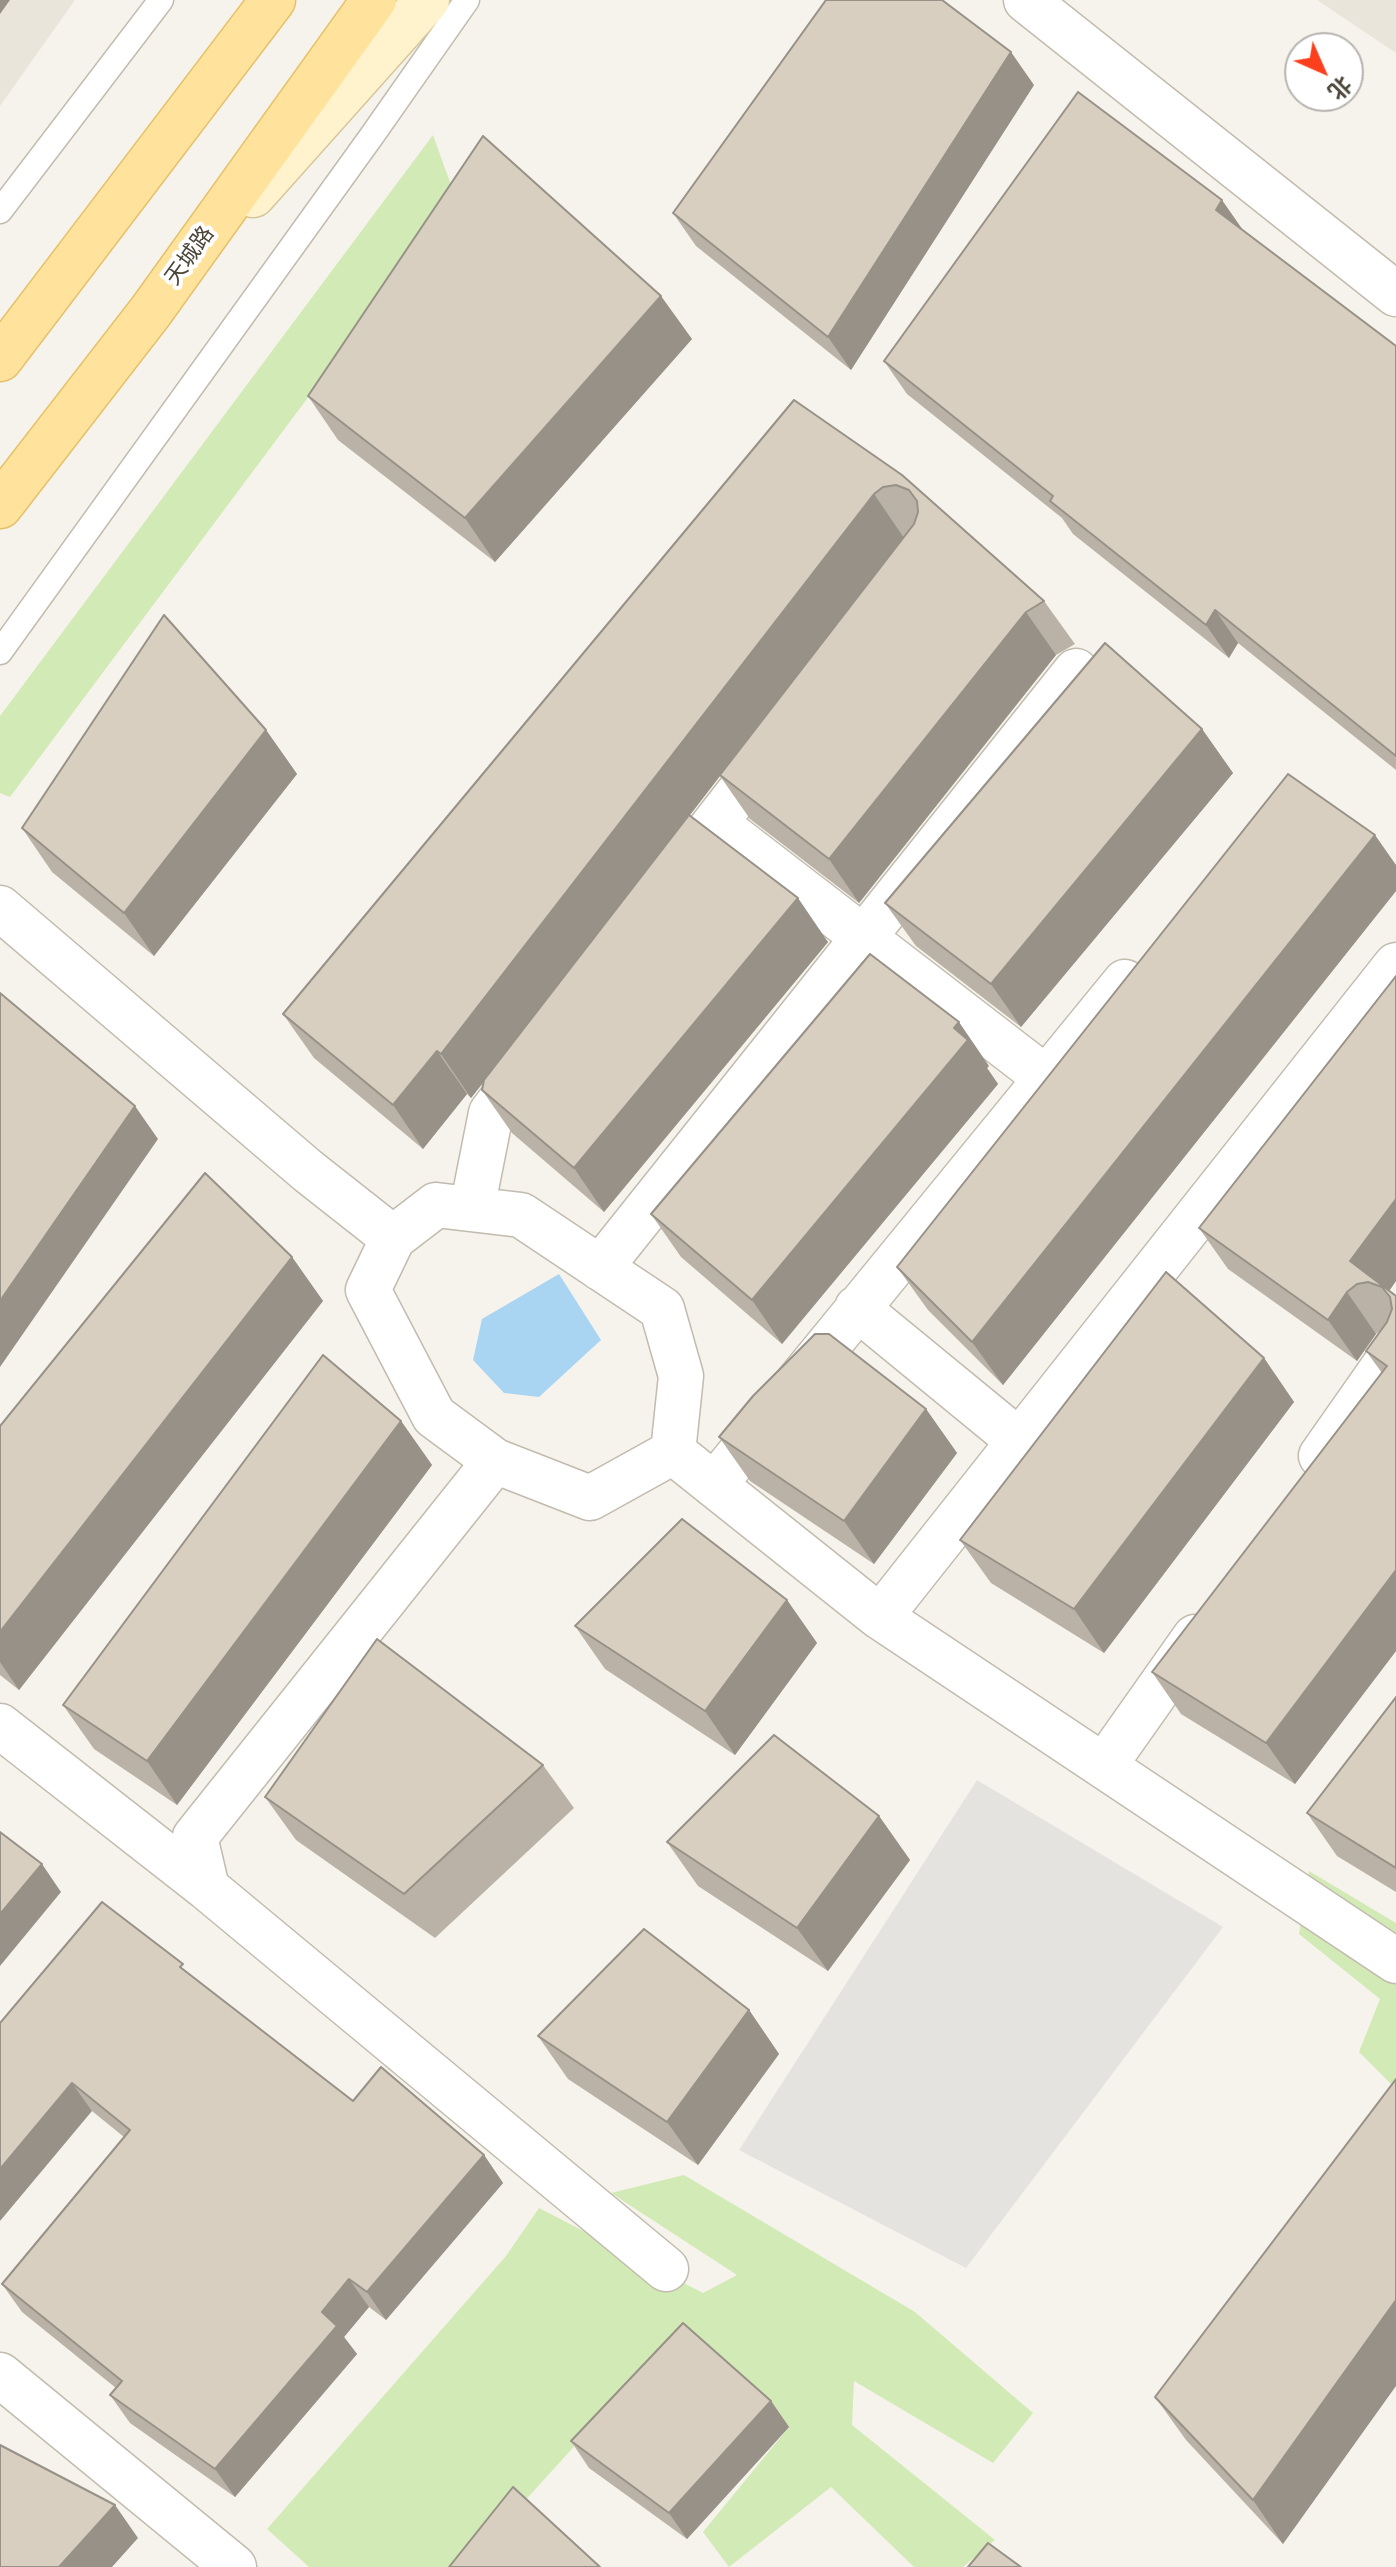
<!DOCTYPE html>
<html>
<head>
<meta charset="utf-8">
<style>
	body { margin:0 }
	#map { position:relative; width:1396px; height:2567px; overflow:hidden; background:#f6f3ec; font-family:Rubik,"Noto Sans SC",sans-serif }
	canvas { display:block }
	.north { position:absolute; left:1284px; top:32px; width:80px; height:80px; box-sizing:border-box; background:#fff; border:2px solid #b7b4b0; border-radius:50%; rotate:135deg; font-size:22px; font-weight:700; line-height:32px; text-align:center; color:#4b4439 }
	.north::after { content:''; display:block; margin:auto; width:28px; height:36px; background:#fc3f1d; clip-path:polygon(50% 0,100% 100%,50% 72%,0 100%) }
</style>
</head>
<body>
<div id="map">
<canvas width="1396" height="2567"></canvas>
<div class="north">北</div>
</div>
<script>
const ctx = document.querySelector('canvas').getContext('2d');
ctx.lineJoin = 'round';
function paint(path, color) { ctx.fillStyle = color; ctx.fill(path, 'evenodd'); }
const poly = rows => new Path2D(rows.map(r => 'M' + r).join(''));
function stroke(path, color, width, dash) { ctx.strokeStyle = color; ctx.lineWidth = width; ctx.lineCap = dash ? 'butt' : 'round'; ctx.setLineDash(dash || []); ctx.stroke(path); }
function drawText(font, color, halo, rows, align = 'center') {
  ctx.font = font + ' Rubik,"Noto Sans SC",sans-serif'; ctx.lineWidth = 8; ctx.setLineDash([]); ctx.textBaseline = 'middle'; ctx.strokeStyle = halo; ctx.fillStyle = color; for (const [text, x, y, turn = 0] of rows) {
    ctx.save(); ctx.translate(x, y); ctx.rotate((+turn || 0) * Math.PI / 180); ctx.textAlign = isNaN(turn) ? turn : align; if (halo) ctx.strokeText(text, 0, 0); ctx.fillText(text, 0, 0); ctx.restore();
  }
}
const residential = poly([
	[0,0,75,0,0,106],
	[1317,0,1396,0,1396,53]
]);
const green = poly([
	[433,135,456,199,10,797,0,793,0,716],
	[1309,1871,1396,1923,1396,2089,1359,2052,1380,1999,1299,1934],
	[684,2175,915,2312,1033,2413,993,2463,854,2381,852,2425,995,2540,963,2567,914,2567,831,2487,729,2567,703,2532,789,2427,684,2325,465,2567,309,2567,267,2529,506,2256,539,2208,703,2293,737,2275,611,2193]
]);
const parking = poly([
	[977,1780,1223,1927,966,2268,739,2150]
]);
const water = poly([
	[559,1274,601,1340,539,1397,504,1393,473,1360,482,1319]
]);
const lane = poly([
	[0,211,161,0],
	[0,652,371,137,467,0]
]);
const street = poly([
	[1026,0,1396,294],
	[715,823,1046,1078],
	[673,877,771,751],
	[0,908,308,1171,393,1238],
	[436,1205,521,1215,662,1309,681,1376,673,1452,590,1498,495,1461,434,1416,368,1290,393,1238,436,1205],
	[472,1209,491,1113,531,1061],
	[600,1268,1076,671],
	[857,1308,1019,1441],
	[673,1452,880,1617,1396,1961],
	[1321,1456,1396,1349],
	[495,1461,195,1837,207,1888,666,2269],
	[714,1485,1125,982],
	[880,1617,1396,965],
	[0,1726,207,1888],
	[1104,1766,1195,1637],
	[0,2375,234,2567]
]);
const secondary = poly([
	[253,195,427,0]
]);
const primary = poly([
	[0,359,273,0],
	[0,506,151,311,374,0]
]);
const wall = poly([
	[1034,85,851,370,696,246,673,213],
	[1243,230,1396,346,1396,770,1238,643,1229,658,1073,534,1062,518,907,394,884,361],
	[692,339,495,562,338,440,308,396],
	[794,400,902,475,1044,601,1075,644,1056,655,859,903,750,819,720,776,690,815,828,942,604,1212,512,1133,482,1090,484,1082,471,1098,467,1094,423,1149,314,1058,283,1014],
	[1202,729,1233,773,1021,1027,916,946,885,903],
	[266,730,297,774,154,956,52,872,22,828],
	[1396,865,1396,891,1003,1385,928,1310,897,1267],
	[1396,976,1396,1281,1389,1291,1396,1296,1396,1651,1295,1784,1181,1714,1152,1672,1382,1373,1366,1351,1381,1330,1376,1334,1357,1361,1228,1269,1199,1228],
	[989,1066,987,1068,998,1084,782,1344,681,1257,651,1214],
	[292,1257,323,1301,19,1690,0,1675,0,1426],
	[1264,1358,1294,1402,1104,1653,991,1583,960,1540],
	[926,1409,957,1453,874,1564,750,1481,719,1437],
	[401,1421,432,1465,177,1805,94,1749,63,1705],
	[787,1600,817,1643,735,1755,605,1669,575,1626],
	[1396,1697,1396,1892,1337,1856,1307,1813],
	[543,1765,574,1808,435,1938,296,1840,265,1797],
	[879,1816,910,1860,828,1971,698,1886,667,1842],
	[190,1975,353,2101,484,2155,503,2183,386,2320,369,2307,344,2337,357,2354,235,2497,130,2423,110,2395,116,2388,22,2312,2,2284,124,2137,92,2111,0,2023],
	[749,2010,779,2054,698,2165,568,2079,538,2036],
	[1396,2079,1283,2544,1186,2440,1155,2397],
	[771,2401,789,2427,687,2539,589,2468,571,2441]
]);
const shadedWall = poly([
	[0,0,10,0,0,14],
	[1011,52,1034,85,851,370,828,337],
	[1222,200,1245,233,1216,210],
	[661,296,692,339,495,562,465,518],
	[874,494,904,538,471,1098,441,1054],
	[1215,610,1238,643,1229,658,1206,625],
	[1026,612,1056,655,859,903,829,859],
	[1202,729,1233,773,1021,1027,991,984],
	[266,730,297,774,154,956,124,913],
	[1375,835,1396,865,1396,891,1003,1385,972,1342],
	[798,898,828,942,604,1212,574,1168],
	[959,1022,989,1066,987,1068,998,1084,782,1344,752,1300],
	[437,1051,467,1094,423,1149,393,1105],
	[135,1106,158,1139,0,1367,0,1301],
	[1396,1199,1396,1281,1387,1294,1382,1287,1350,1261],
	[292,1257,323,1301,19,1690,0,1662,0,1632],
	[1347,1292,1376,1334,1357,1361,1328,1320],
	[1264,1358,1294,1402,1104,1653,1074,1609],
	[926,1409,957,1453,874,1564,844,1521],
	[401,1421,432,1465,177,1805,147,1761],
	[1396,1570,1396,1651,1295,1784,1266,1743],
	[787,1600,817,1643,735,1755,705,1711],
	[879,1816,910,1860,828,1971,797,1928],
	[42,1864,61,1892,0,1966,0,1914],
	[749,2010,779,2054,698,2165,667,2122],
	[72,2083,92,2111,0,2221,0,2169],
	[484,2155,503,2183,386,2320,367,2292],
	[349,2279,369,2307,344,2337,357,2354,235,2497,215,2469,322,2312],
	[1396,2300,1396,2386,1283,2544,1253,2500],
	[771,2401,789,2427,687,2539,669,2513],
	[115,2505,138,2538,112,2567,59,2567]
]);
const building = poly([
	[826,0,942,0,1011,52,828,337,673,213,826,0],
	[1078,92,1222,200,1216,210,1396,346,1396,756,1215,610,1206,625,1050,501,1053,496,884,361,1078,92],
	[483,136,661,296,465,518,308,396,483,136],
	[794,400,902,475,1044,601,1026,612,829,859,720,775,914,524,918,512,917,501,909,490,896,485,883,487,874,494,441,1054,437,1051,393,1105,283,1014,794,400],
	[164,615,266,730,124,913,22,828,164,615],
	[1105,643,1202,729,991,984,885,903,1105,643],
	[1288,774,1375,835,972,1342,897,1267,1288,774],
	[689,815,798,898,574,1168,482,1090,484,1080,689,815],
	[870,954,959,1022,954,1028,968,1040,752,1300,651,1214,870,954],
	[1396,976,1396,1199,1350,1261,1396,1296,1396,1570,1266,1743,1152,1672,1387,1366,1366,1351,1387,1322,1392,1309,1390,1297,1382,1287,1368,1282,1357,1284,1347,1292,1328,1320,1199,1228,1396,976],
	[0,993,135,1106,0,1301,0,993],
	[205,1173,292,1257,0,1632,0,1426,205,1173],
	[1166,1272,1264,1358,1074,1609,960,1540,1166,1272],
	[815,1334,829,1334,926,1409,844,1521,719,1437,753,1396,815,1334],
	[323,1355,401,1421,147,1761,63,1705,323,1355],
	[682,1519,787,1600,705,1711,575,1626,682,1519],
	[377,1639,543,1765,404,1894,265,1797,377,1639],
	[1396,1697,1396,1868,1307,1813,1396,1697],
	[774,1735,879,1816,797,1928,667,1842,774,1735],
	[0,1832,42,1864,0,1914,0,1832],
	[102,1902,183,1964,180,1967,353,2101,381,2067,484,2155,367,2292,349,2279,322,2312,337,2326,215,2469,110,2395,122,2381,2,2284,130,2130,72,2083,0,2169,0,2023,102,1902],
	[644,1929,749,2010,667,2122,538,2036,644,1929],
	[1396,2079,1396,2300,1253,2500,1155,2397,1396,2079],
	[683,2323,771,2401,669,2513,571,2441,683,2323],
	[0,2445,115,2505,59,2567,0,2567,0,2445],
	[513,2487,600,2567,449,2567,513,2487],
	[988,2543,1021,2567,968,2567,988,2543]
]);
const streetNames = [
	["天城路",190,256,-54]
];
paint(residential, '#eae5da');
paint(green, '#d2eab5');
paint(parking, '#e5e3e0');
paint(water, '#a9d4f2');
stroke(lane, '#c2bbae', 27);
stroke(street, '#c2bbae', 47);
stroke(secondary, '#d6c79b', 47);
stroke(primary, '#e6c16a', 47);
stroke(lane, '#fff', 24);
stroke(street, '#fff', 44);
stroke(secondary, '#fff3cd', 44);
stroke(primary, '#ffe39c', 44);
paint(wall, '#bab2a6');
paint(shadedWall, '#979187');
paint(building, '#d8cfc1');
stroke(building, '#979187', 2);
drawText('22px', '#4b4439', '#fff', streetNames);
</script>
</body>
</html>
